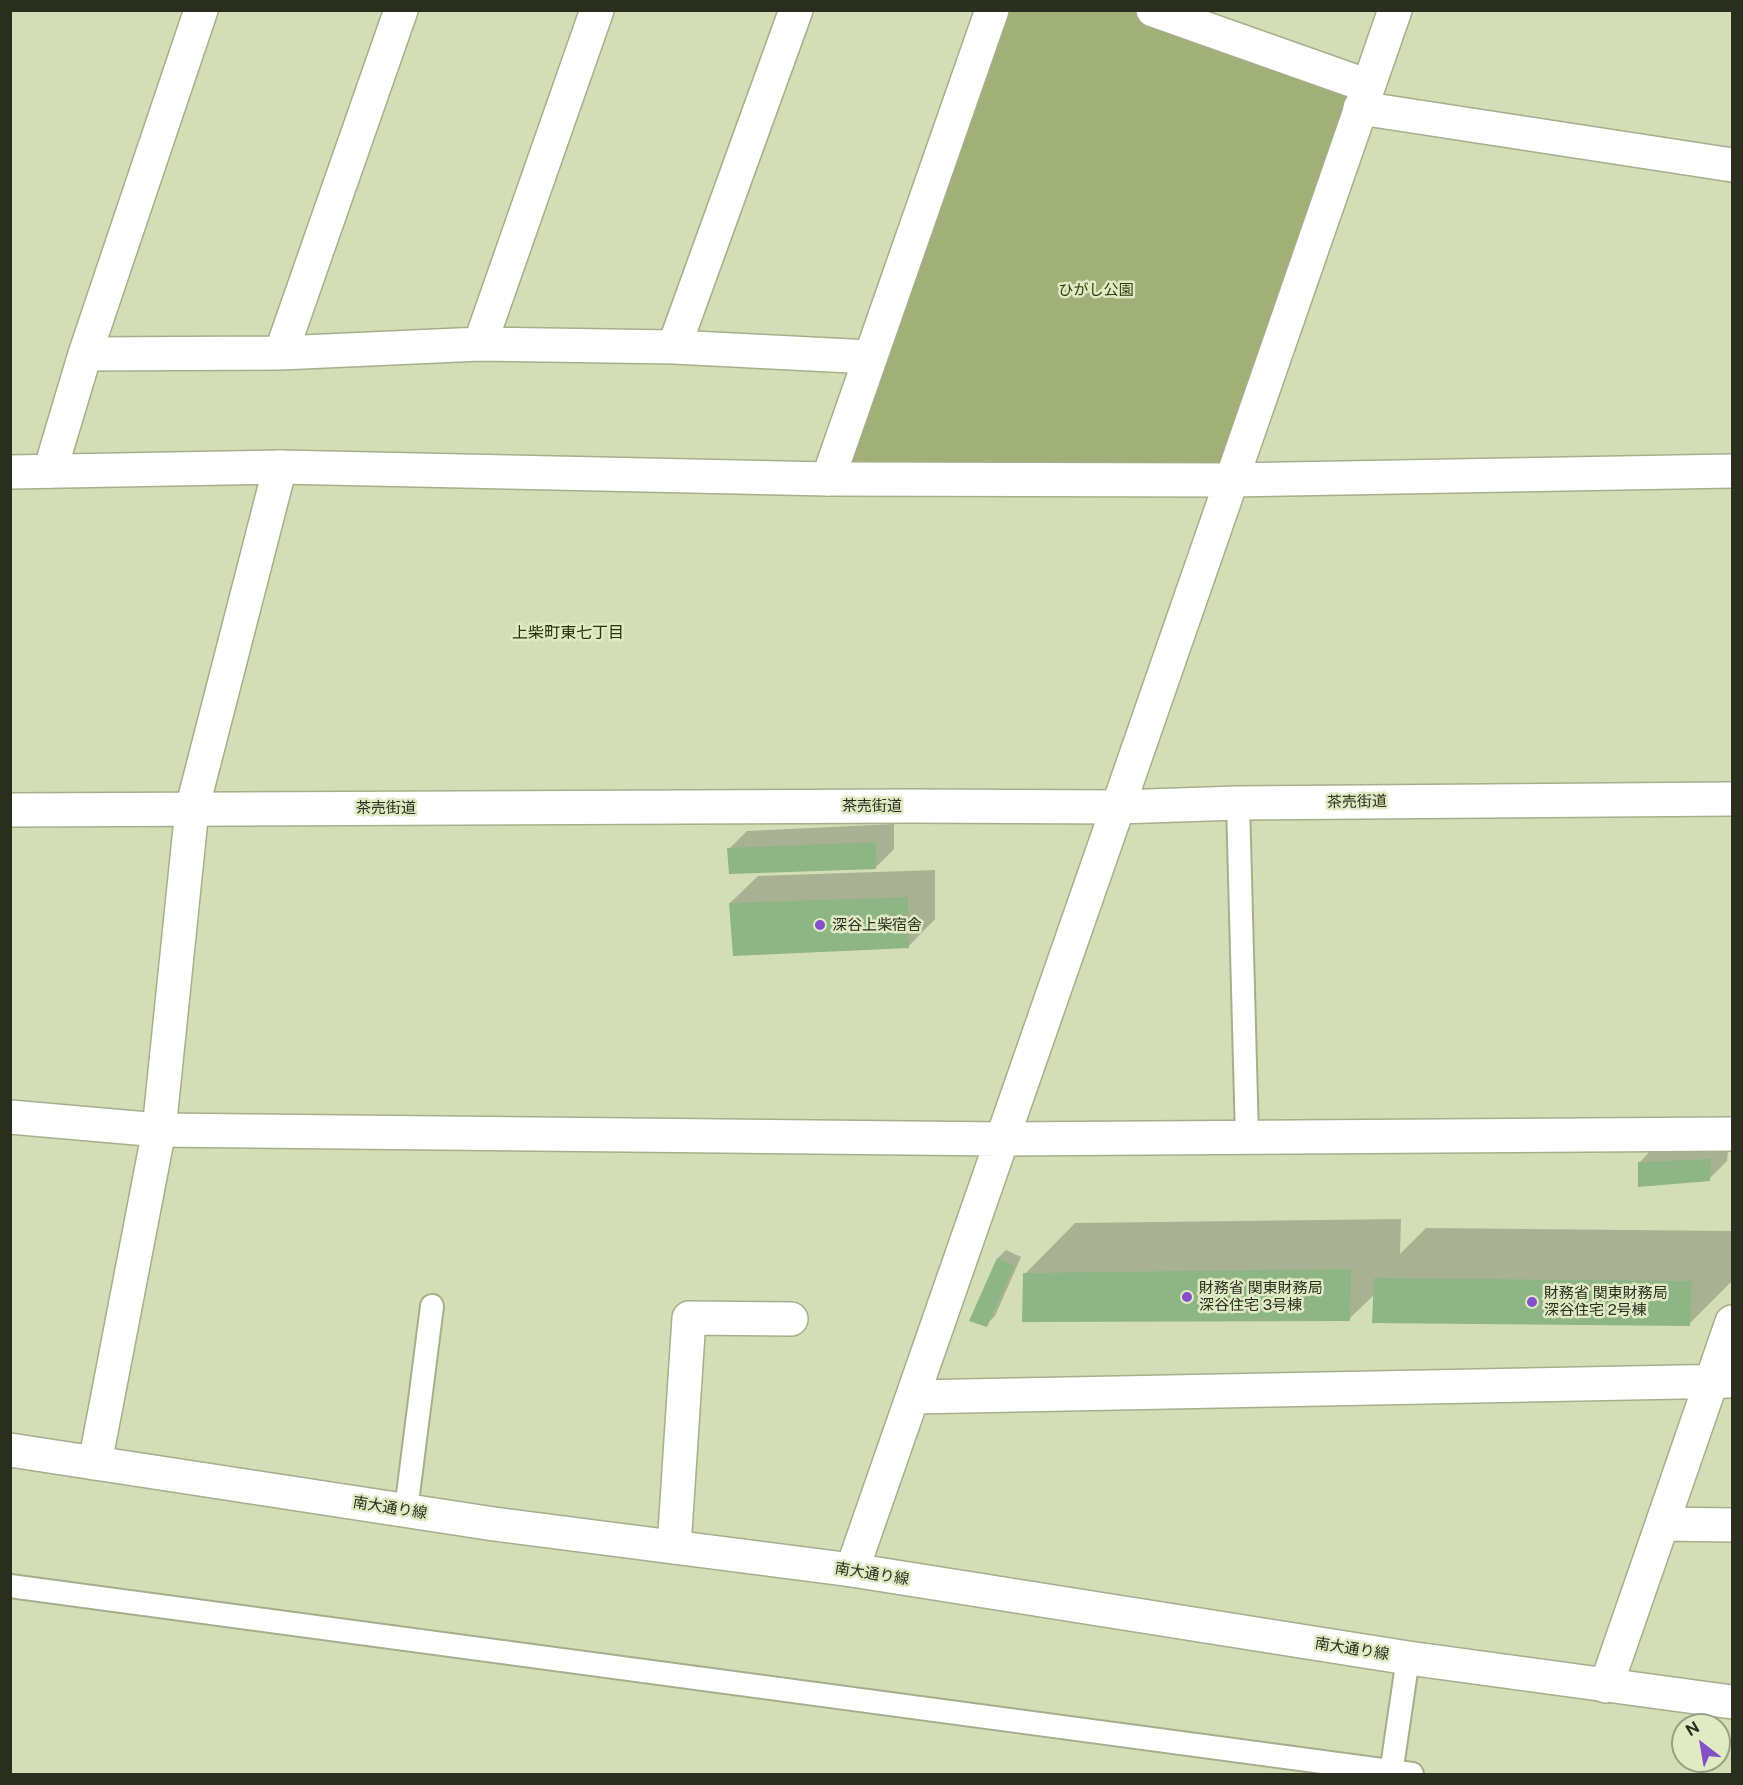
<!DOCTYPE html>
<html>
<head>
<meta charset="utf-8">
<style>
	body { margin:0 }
	#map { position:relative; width:1743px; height:1785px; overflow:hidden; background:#d3deb6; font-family:"Public Sans",sans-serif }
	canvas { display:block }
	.frame { position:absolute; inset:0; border:12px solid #2a2e1e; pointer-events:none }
	.north { position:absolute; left:1671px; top:1713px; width:60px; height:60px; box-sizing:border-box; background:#e0ebc3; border:2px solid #979f81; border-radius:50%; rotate:329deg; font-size:16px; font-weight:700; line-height:24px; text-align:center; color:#2a2e1e }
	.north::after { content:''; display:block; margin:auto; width:21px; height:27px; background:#8350c8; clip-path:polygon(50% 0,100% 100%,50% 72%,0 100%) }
</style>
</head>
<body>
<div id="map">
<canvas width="1743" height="1785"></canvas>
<div class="frame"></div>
<div class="north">N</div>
</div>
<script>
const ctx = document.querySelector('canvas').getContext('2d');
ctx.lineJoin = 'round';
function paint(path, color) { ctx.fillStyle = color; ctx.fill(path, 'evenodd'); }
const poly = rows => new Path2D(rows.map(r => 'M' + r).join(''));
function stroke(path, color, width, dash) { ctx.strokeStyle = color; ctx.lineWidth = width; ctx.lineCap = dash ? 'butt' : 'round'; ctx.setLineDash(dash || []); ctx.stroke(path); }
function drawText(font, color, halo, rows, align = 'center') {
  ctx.font = font + ' "Public Sans","Noto Sans JP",sans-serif'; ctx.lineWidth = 5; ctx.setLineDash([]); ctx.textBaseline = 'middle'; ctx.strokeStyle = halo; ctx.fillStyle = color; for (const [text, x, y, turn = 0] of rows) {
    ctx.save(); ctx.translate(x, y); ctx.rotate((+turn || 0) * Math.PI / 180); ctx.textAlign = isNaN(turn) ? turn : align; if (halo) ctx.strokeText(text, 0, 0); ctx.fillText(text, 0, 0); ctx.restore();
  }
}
const green = poly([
	[992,11,1153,11,1368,86,1231,480,828,479]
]);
const shadow = poly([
	[894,824,894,849,876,867,729,849,747,831],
	[935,870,935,919,908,947,730,903,758,876],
	[1729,1142,1727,1161,1709,1179,1639,1163,1657,1144],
	[1401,1219,1400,1254,1426,1228,1732,1231,1732,1281,1689,1324,1375,1294,1349,1319,1025,1274,1075,1223],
	[1006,1250,1021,1257,995,1316,986,1325,998,1258]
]);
const building = poly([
	[876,842,876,869,729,874,727,848],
	[908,897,909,948,733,956,729,903],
	[1711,1159,1710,1181,1638,1187,1638,1162],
	[997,1258,1014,1266,987,1327,969,1321],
	[1351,1269,1350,1321,1022,1322,1023,1273],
	[1374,1278,1692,1281,1690,1326,1372,1323]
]);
const lane = poly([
	[1238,803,1247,1138],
	[406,1510,432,1306],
	[10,1586,1412,1774],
	[1391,1774,1408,1658]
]);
const street = poly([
	[1153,10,1368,86],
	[1360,108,1732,165],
	[480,344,597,10],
	[674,347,796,10],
	[281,353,401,10],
	[85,354,281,353,480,344,674,347,870,357],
	[50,471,85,354,201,10],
	[828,479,992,10],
	[1231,480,1732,471],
	[10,1117,159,1130,1002,1139,1732,1134],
	[913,1397,1732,1381],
	[95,1463,159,1130,192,809,280,467],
	[1662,1524,1732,1525],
	[674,1547,689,1318,791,1319],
	[852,1570,1118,807],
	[1606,1686,1732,1322]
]);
const secondary = poly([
	[10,472,280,467,828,479,1231,480],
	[1118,807,1395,10],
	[10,810,912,806,1118,807,1238,803,1732,799],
	[10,1450,494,1524,852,1570,1408,1658,1732,1702]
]);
const markers = [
	[820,925,6,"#8350c8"],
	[1187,1297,6,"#8350c8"],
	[1532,1302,6,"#8350c8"]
];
const parkNames = [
	["ひがし公園",1096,290]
];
const streetNames = [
	["茶売街道",1357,802,-1],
	["茶売街道",872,806],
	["茶売街道",386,808],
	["南大通り線",390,1508,9],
	["南大通り線",872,1574,9],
	["南大通り線",1352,1649,9]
];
const poiNames = [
	["深谷上柴宿舎",832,925],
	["財務省 関東財務局",1199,1288],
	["深谷住宅 3号棟",1199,1305],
	["財務省 関東財務局",1544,1293],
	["深谷住宅 2号棟",1544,1310]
];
const neighbourhoodNames = [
	["上柴町東七丁目",568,633]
];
paint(green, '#a1af79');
paint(shadow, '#0003');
paint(building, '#8db585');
stroke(lane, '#a5af89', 26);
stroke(street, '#a5af89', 36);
stroke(secondary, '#a5af89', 36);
stroke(lane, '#fff', 22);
stroke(street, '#fff', 33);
stroke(secondary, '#fff', 33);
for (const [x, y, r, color] of markers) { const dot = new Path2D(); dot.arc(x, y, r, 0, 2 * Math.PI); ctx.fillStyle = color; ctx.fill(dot); stroke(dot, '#e0ebc3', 2); }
drawText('15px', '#2f380b', '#e0ebc3', parkNames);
drawText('15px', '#2a2e1e', '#e0ebc3', streetNames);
drawText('15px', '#2a2e1e', '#e0ebc3', poiNames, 'left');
drawText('16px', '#2a310f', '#e0ebc3', neighbourhoodNames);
</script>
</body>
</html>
